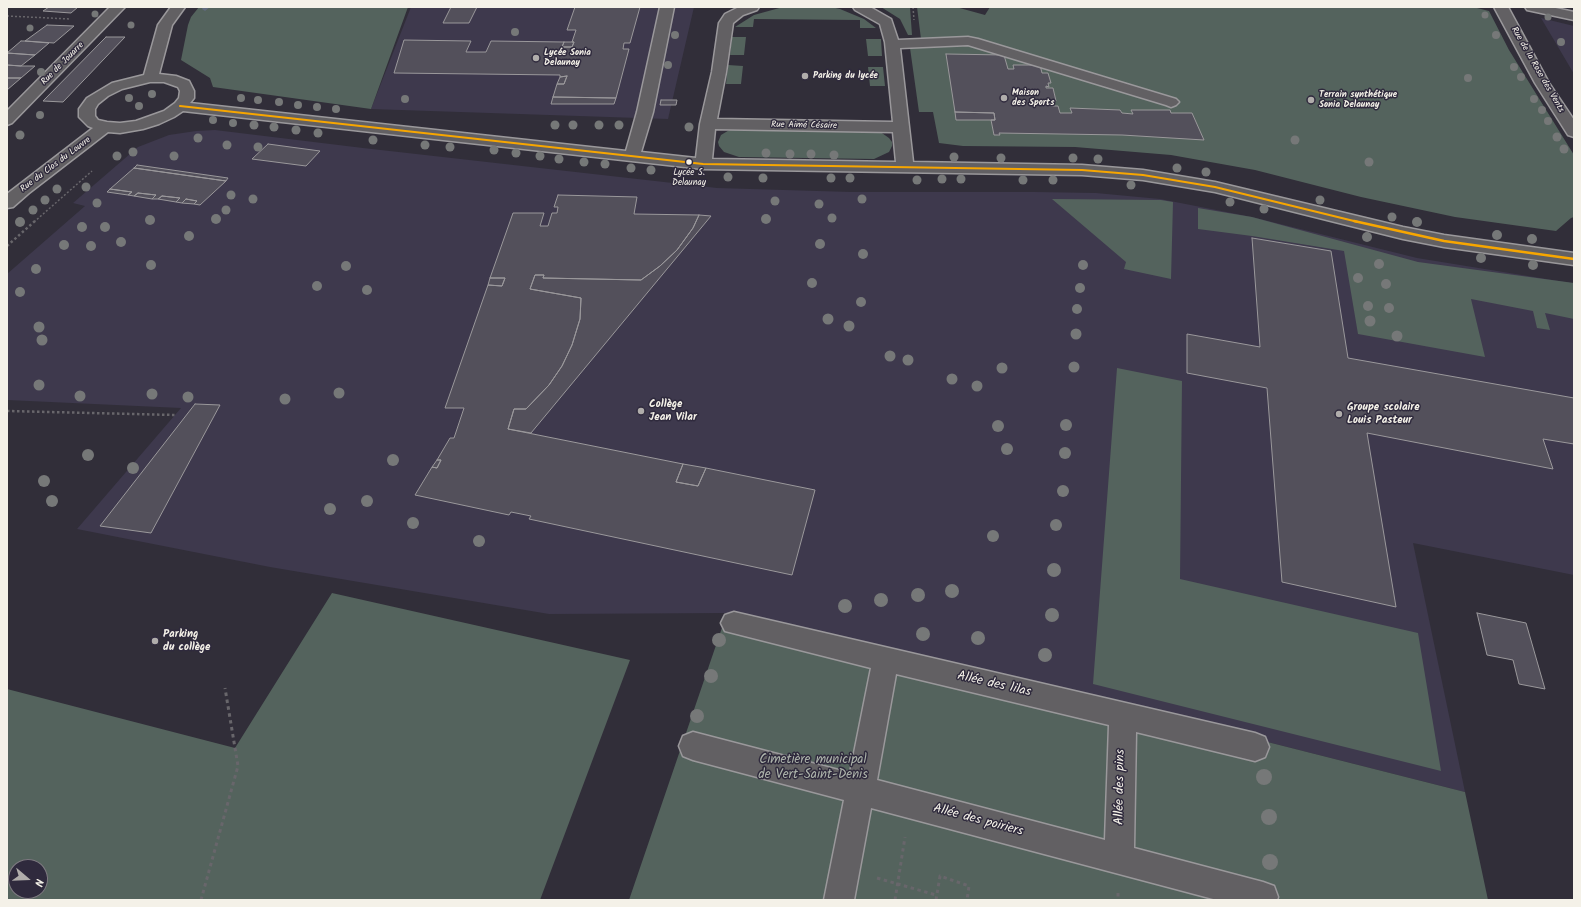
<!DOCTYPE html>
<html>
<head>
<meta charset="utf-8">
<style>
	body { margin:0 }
	#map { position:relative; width:1581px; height:907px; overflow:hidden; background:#312e39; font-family:Kalam,sans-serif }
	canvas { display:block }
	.frame { position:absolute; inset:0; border:8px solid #f4f1e8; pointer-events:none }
	.north { position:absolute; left:8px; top:859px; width:40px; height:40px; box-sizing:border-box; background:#2f2a3d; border:1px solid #7e7a81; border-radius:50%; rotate:109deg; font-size:11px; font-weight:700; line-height:16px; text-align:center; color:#f4f1e8 }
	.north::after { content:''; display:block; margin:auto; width:14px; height:18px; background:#b0adab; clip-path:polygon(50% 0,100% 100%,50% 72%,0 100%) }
</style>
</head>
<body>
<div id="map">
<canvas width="1581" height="907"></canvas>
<div class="frame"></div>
<div class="north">N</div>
</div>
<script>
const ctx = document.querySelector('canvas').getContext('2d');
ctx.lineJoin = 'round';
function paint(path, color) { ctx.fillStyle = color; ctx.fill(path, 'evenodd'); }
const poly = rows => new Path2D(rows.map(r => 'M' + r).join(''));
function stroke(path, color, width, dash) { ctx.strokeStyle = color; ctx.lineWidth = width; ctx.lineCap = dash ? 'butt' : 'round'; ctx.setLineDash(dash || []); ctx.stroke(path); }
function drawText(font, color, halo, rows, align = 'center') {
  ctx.font = font + ' Kalam,sans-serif'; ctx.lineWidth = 3; ctx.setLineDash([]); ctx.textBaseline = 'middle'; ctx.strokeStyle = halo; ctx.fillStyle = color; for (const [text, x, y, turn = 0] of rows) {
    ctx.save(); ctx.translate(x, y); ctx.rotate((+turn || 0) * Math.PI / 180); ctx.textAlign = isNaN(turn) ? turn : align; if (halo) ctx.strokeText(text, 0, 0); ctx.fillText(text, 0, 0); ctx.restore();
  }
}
const built = poly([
	[411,7,694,7,668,119,371,109],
	[1541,18,1574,26,1574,74],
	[215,130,363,148,717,188,851,192,1035,192,1096,193,1160,199,1252,217,1417,258,1571,283,1574,286,1574,575,1413,543,1465,792,1078,694,727,613,549,614,270,567,77,529,181,408,7,400,7,274,85,206,73,203,138,147,169,135,196,131]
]);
const green = poly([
	[199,7,408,7,371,109,213,87,210,78,181,60,188,25,191,17],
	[783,7,831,7,840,9,864,19,876,28,860,28,860,20,754,19,753,27,735,27,754,15],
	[881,7,910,7,912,35,908,35,900,19],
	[917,7,956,7,985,15,990,7,1473,7,1489,11,1509,50,1574,155,1574,217,1571,218,1556,231,1455,217,1361,197,1255,170,1171,155,1075,147,963,146,939,143,933,112,919,112,910,48,947,45,947,41,946,38,921,39],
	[732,37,746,37,744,55,730,55],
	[866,39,881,39,882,56,868,56],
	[728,65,743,66,741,84,726,84],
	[868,67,883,67,885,86,870,86],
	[731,129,879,131,889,138,892,142,892,146,889,152,874,159,739,157,724,152,719,146,718,142,721,135],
	[1052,199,1161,200,1173,202,1171,279,1124,269,1126,262],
	[1198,208,1252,217,1418,262,1574,283,1574,319,1545,313,1550,330,1537,328,1533,311,1471,299,1485,357,1358,334,1344,251,1252,236,1198,229],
	[1117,368,1182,381,1180,579,1418,633,1441,771,1093,684],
	[332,593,630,660,540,900,7,900,7,689,235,748],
	[16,867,40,867,40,891,16,891],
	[727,613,1078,694,1465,792,1488,900,629,900]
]);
const stream = poly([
	[210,7,205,11,202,9,203,7,210,7]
]);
const building = poly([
	[49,7,78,7,71,13,43,11,49,7],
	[451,7,477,7,469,23,443,23,451,7],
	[575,7,640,7,630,43,624,43,623,49,629,49,616,98,553,97,557,84,564,84,567,76,560,77,560,75,394,73,404,40,471,41,466,52,486,52,491,41,564,42,562,47,572,47,574,42,572,42,576,30,567,30,575,7],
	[47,25,74,26,54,43,25,41,47,25],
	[106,37,125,37,63,102,43,101,106,37],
	[21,41,25,41,49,43,35,55,7,53,21,41],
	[564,42,574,42,572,47,562,47,564,42],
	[7,53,35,55,21,66,7,65,7,53],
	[946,54,1004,55,1008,69,1014,69,1013,65,1040,65,1042,73,1048,73,1051,83,1048,83,1049,87,1046,86,1046,88,1053,88,1056,101,1050,101,1051,106,1058,106,1060,113,1072,113,1070,108,1120,110,1122,113,1133,114,1131,110,1170,110,1171,113,1192,113,1204,140,1122,135,999,133,1000,135,994,135,991,120,995,120,994,113,955,112,946,54],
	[7,65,21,66,35,66,21,78,7,78,7,65],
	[567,76,564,84,557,84,560,77,567,76],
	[7,78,21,78,7,90,7,78],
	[553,97,616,98,614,104,551,104,553,97],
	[661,100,677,100,676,105,660,105,661,100],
	[955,112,994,113,995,120,956,120,955,112],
	[268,144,320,151,306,166,252,159,268,144],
	[137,165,228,178,226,181,134,168,137,165],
	[134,168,226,181,200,205,194,204,197,201,186,199,182,203,176,202,180,198,162,196,158,199,152,199,156,195,138,193,134,196,128,195,132,192,110,189,134,168],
	[110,189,132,192,128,195,107,192,110,189],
	[138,193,156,195,152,199,134,196,138,193],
	[558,195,637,197,634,214,699,215,693,228,677,250,660,266,641,280,543,278,544,275,535,275,530,289,581,298,580,319,572,345,562,366,549,385,526,409,514,409,508,429,683,464,676,482,698,486,706,468,815,490,792,575,529,519,531,516,511,512,509,515,415,495,432,467,437,468,441,460,437,460,450,438,454,438,464,408,445,408,488,285,502,286,505,278,490,278,513,213,544,213,540,226,548,226,552,213,557,213,558,207,554,207,558,195],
	[162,196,180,198,176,202,158,199,162,196],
	[186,199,197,201,194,204,182,203,186,199],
	[699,215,711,216,531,433,508,429,514,409,526,409,549,385,562,366,572,345,580,319,581,298,530,289,535,275,544,275,543,278,641,280,660,266,677,250,693,228,699,215],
	[1252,238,1331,251,1348,358,1574,398,1574,444,1543,439,1553,469,1367,433,1396,607,1282,582,1267,388,1187,373,1187,334,1260,347,1252,238],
	[490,278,505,278,502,286,488,285,490,278],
	[195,404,220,405,151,533,100,526,195,404],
	[437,460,441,460,437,468,432,467,437,460],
	[683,464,706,468,698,486,676,482,683,464],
	[1477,613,1526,623,1545,689,1519,684,1513,660,1487,655,1477,613]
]);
const pathFar2 = poly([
	[913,7,914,20],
	[7,16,70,19],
	[34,222,92,171]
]);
const pathFar1 = poly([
	[7,246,35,221],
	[7,411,175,415]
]);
const path = poly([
	[877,878,936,895],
	[1118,893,1118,900],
	[201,900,238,766,225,688],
	[895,900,905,837],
	[936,900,940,876,969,886,967,900]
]);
const minor = poly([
	[110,7,125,7,12,123,7,125,7,111,110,7],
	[171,7,185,7,172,25,159,74,176,76,189,81,194,91,194,98,190,103,626,151,637,112,660,7,674,7,653,112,641,152,696,158,700,124,712,72,719,23,725,14,739,7,759,7,757,10,743,15,733,23,726,72,717,119,893,122,885,42,880,24,855,10,853,7,870,7,891,19,898,40,968,37,978,39,1176,99,1179,102,1176,105,1171,107,1166,105,968,45,900,48,913,162,1082,165,1143,170,1215,182,1403,227,1444,235,1574,253,1574,265,1444,247,1403,239,1215,192,1143,180,1082,175,703,169,183,111,174,117,159,124,143,129,120,133,108,132,29,193,13,207,7,208,7,194,93,128,88,126,79,117,79,109,87,98,112,83,144,75,158,25,171,7],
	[150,82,164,82,178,87,180,91,179,98,175,103,164,111,136,121,120,123,107,122,98,120,95,116,95,109,98,104,108,96,122,89,150,82],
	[715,129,893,132,896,162,712,159,715,129],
	[1494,7,1508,7,1549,83,1574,120,1574,137,1568,135,1535,83,1494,7],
	[1525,7,1551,7,1574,12,1574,20,1527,10,1525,7],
	[734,612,1255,733,1265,737,1269,747,1265,757,1255,761,1136,732,1134,848,1263,882,1274,886,1278,897,1277,900,1217,900,871,808,854,900,824,900,844,800,693,760,683,756,679,746,683,736,693,732,850,773,871,668,725,631,721,623,725,615,734,612],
	[896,674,1109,725,1105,840,877,780,896,674]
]);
const bus1Far1 = poly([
	[180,106,703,164,1082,170,1143,175,1215,187,1358,222]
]);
const bus1 = poly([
	[1354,221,1444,241,1574,259]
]);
const trees = [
	[95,14,3.5],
	[1485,15,3.5],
	[1548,17,3.5],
	[131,25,3.5],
	[30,28,3.5],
	[515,32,4],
	[675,35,4],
	[1496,35,4],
	[1561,42,4],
	[668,65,4],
	[1514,67,4],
	[41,72,4],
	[1521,77,4],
	[1468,78,4],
	[152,94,4],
	[129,98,4],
	[241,98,4],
	[405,99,4],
	[1534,99,4],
	[258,100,4],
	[279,102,4],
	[298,105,4],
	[139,106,4],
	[317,107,4],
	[336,109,4],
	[1542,110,4],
	[40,115,4],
	[213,120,4],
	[1548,121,4],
	[233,123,4],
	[254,125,4.5],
	[555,125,4.5],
	[573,125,4.5],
	[599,125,4.5],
	[619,125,4.5],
	[274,127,4.5],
	[689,127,4.5],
	[296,130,4.5],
	[318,133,4.5],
	[20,135,4.5],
	[1557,137,4.5],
	[198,138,4.5],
	[373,140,4.5],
	[1295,140,4.5],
	[227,145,4.5],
	[425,145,4.5],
	[258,147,4.5],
	[450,147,4.5],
	[1564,149,4.5],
	[494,150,4.5],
	[133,152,4.5],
	[516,153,4.5],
	[766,153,4.5],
	[790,154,4.5],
	[811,154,4.5],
	[834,155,4.5],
	[117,156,4.5],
	[174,156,4.5],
	[540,156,4.5],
	[954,157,4.5],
	[1001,158,4.5],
	[1073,158,4.5],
	[559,159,4.5],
	[1098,159,4.5],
	[584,162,4.5],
	[1369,162,4.5],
	[605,164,4.5],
	[631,168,4.5],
	[1177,168,4.5],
	[651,170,4.5],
	[1206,172,4.5],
	[728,177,4.5],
	[763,178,4.5],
	[831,178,4.5],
	[850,178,4.5],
	[942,179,4.5],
	[961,179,4.5],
	[917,180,4.5],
	[1023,180,4.5],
	[1053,180,4.5],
	[1131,185,4.5],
	[86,187,4.5],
	[57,189,4.5],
	[231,195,4.5],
	[253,199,4.5],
	[862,199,4.5],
	[45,200,4.5],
	[1320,200,4.5],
	[775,201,4.5],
	[1230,202,4.5],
	[97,203,4.5],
	[819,204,4.5],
	[1264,209,4.5],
	[33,210,4.5],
	[226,210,4.5],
	[1392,217,4.5],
	[832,218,4.5],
	[216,219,5],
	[766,219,5],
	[150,220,5],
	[20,222,5],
	[1417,222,5],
	[82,227,5],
	[105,227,5],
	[1497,235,5],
	[189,236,5],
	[1367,237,5],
	[1532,239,5],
	[121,242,5],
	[820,244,5],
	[64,245,5],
	[91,246,5],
	[863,254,5],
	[1481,258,5],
	[1379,264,5],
	[151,265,5],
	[1083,265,5],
	[1533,265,5],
	[346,266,5],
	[36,269,5],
	[1358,278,5],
	[812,283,5],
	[1386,284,5],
	[317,286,5],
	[1080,288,5],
	[367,290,5],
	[20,292,5],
	[861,302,5],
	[1368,306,5],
	[1389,308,5],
	[1077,309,5],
	[828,319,5.5],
	[1370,321,5.5],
	[849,326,5.5],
	[39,327,5.5],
	[1076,334,5.5],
	[1397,336,5.5],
	[42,340,5.5],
	[890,356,5.5],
	[908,360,5.5],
	[1074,367,5.5],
	[1002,368,5.5],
	[952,379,5.5],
	[39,385,5.5],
	[977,386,5.5],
	[339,393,5.5],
	[152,394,5.5],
	[80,396,5.5],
	[188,397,5.5],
	[285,399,5.5],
	[1066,425,6],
	[998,426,6],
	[1007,449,6],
	[1065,453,6],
	[88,455,6],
	[393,460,6],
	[133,468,6],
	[44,481,6],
	[1063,491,6],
	[52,501,6],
	[367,501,6],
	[330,509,6],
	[413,523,6],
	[1056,525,6],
	[993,536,6],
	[479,541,6],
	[1054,570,7],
	[952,591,7],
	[918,595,7],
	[881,600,7],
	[845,606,7],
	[1052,615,7],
	[923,634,7],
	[978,638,7],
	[719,640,7],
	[1045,655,7],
	[711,676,7],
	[697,716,7],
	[1264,777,8],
	[1269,817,8],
	[1270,862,8]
];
const markers = [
	[536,58,4,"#b0adab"],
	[805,76,4,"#b0adab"],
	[1004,98,4,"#b0adab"],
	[1311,100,4,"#b0adab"],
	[689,162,3.5,"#f4f1e8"],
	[641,411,4,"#b0adab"],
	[1339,414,4,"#b0adab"],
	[155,641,4,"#b0adab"]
];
const farPoinames = [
	["Lycée Sonia",544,53],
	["Delaunay",544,63],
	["Parking du lycée",813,76],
	["Maison",1012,93],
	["des Sports",1012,103],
	["Terrain synthétique",1319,95],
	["Sonia Delaunay",1319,105]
];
const farStreetnames = [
	["Rue de Jouarre",63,64,-45],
	["Rue de la Rose des Vents",1537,70,60],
	["Rue Aimé Césaire",804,126,1],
	["Rue du Clos du Louvre",56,165,-37]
];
const farBusnames = [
	["Lycée S.",689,173],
	["Delaunay",689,183]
];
const poiNames = [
	["Collège",649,405],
	["Jean Vilar",649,418],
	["Groupe scolaire",1347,408],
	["Louis Pasteur",1347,421],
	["Parking",163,635],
	["du collège",163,648]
];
const nearStreetnames = [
	["Allée des lilas",994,685,13],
	["Allée des pins",1121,787,-89],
	["Allée des poiriers",978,821,15]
];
const nearParknames = [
	["Cimetière municipal",813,761],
	["de Vert-Saint-Denis",813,776]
];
paint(built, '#3e394d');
paint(green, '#54635d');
paint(stream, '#626b7f');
paint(building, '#53505b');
stroke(building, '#9a989b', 1);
stroke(minor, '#9a989b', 3);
stroke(pathFar2, '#68666b', 1.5, [2, 2]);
stroke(pathFar1, '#68666b', 2.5, [2.5, 2.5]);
stroke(path, '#68666b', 3, [3.5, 3.5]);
paint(minor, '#626063');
stroke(bus1Far1, '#f7a600', 2);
stroke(bus1, '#f7a600', 2.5);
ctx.fillStyle = '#767878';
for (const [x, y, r] of trees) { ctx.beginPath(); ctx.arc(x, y, r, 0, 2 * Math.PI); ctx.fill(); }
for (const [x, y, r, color] of markers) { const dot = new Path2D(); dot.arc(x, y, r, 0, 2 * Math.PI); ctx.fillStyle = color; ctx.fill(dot); stroke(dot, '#2f2a3d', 1.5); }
drawText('bold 9px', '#f4f1e8', '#2f2a3d', farPoinames, 'left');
drawText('9px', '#f4f1e8', '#2f2a3d', farStreetnames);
drawText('9px', '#f4f1e8', '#2f2a3d', farBusnames);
drawText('bold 11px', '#f4f1e8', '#2f2a3d', poiNames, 'left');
drawText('13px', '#f4f1e8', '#2f2a3d', nearStreetnames);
drawText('13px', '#aeb5ac', '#2f2a3d', nearParknames);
</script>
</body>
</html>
